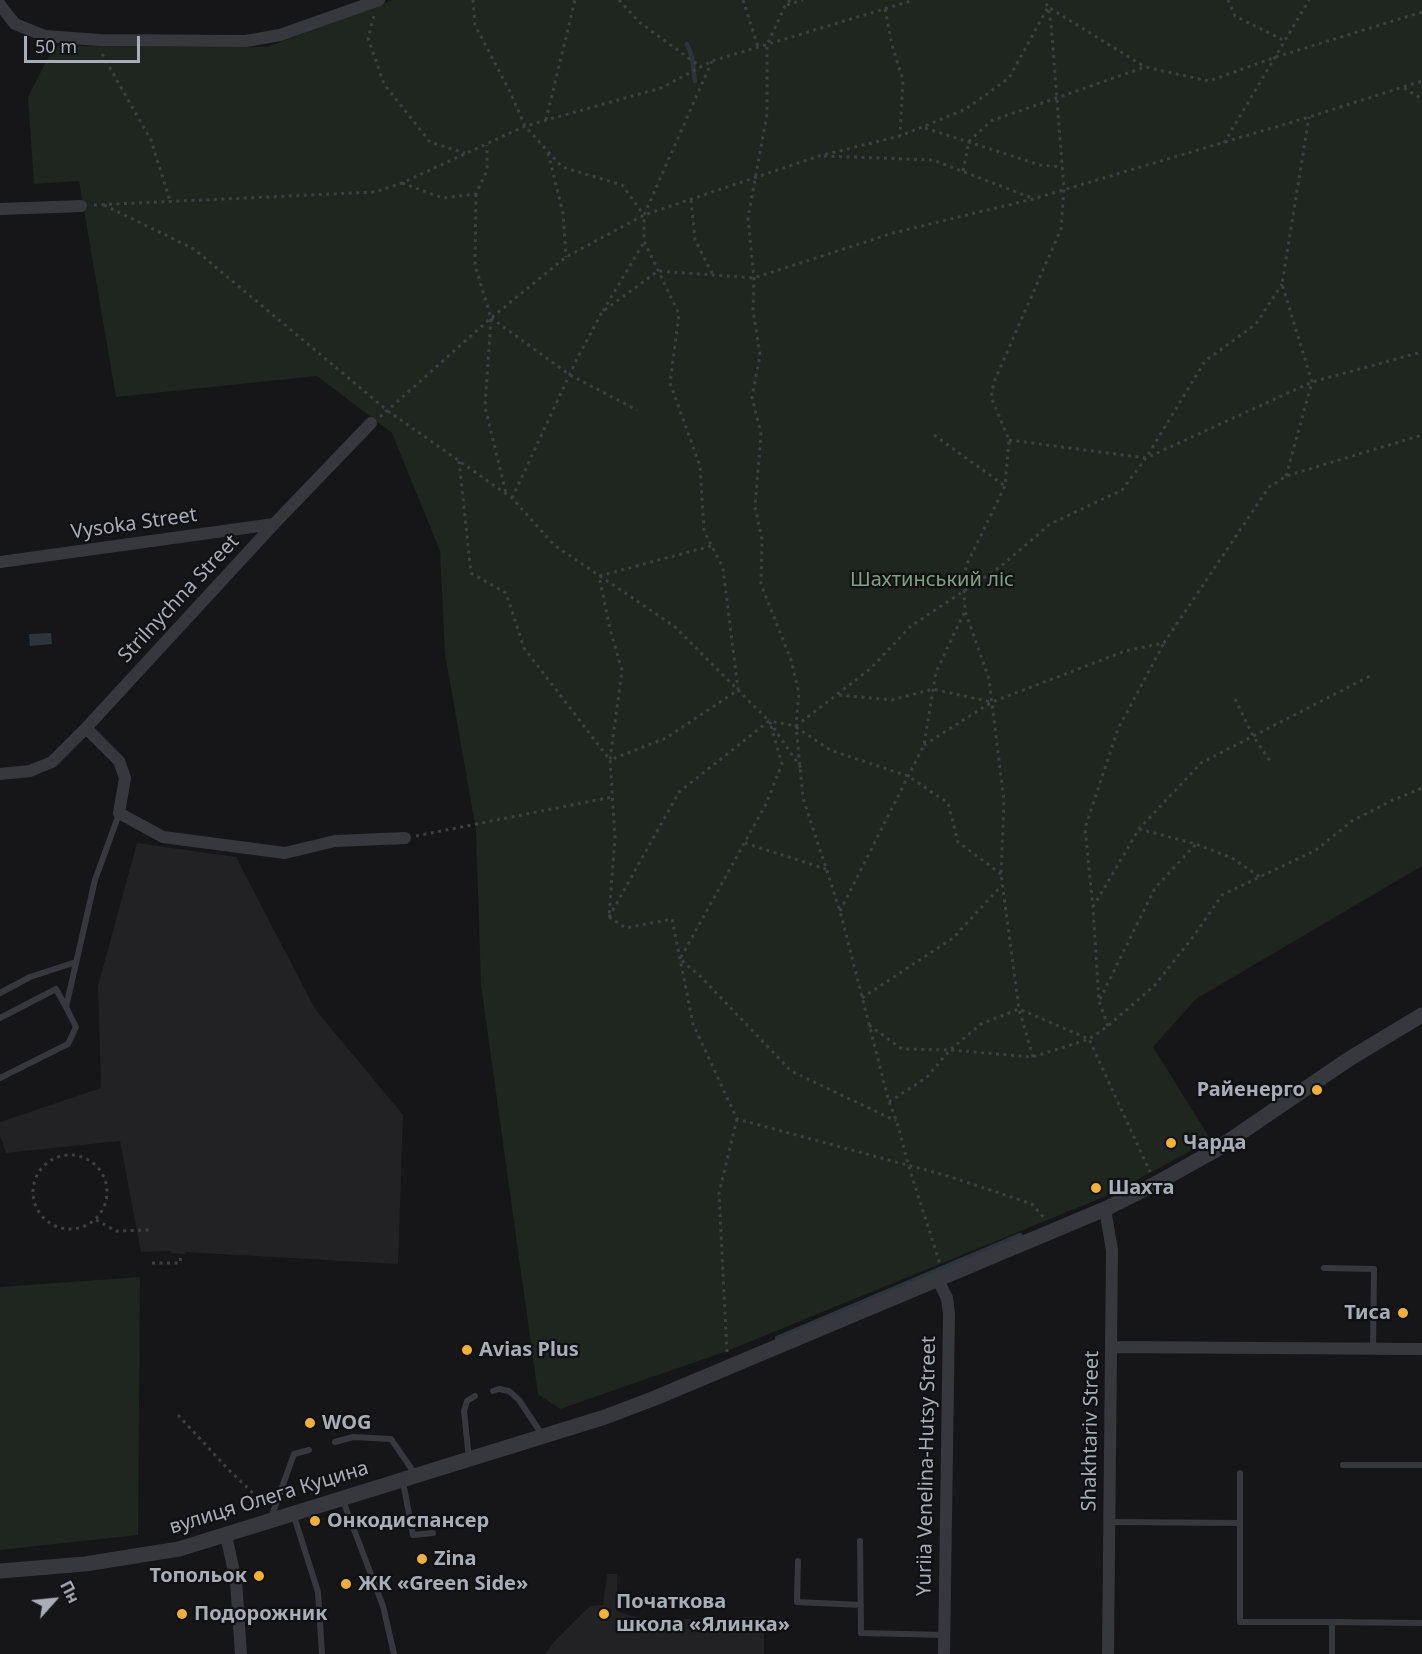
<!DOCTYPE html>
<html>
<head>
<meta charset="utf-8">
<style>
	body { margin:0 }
	#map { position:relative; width:1422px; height:1654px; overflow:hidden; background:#161618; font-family:"Noto Sans",sans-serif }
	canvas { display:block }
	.north { position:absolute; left:24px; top:1570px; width:60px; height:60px; -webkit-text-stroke:4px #111113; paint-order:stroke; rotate:63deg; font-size:16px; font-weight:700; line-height:24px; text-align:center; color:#a8adb8 }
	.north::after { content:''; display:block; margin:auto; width:21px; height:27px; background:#a8adb8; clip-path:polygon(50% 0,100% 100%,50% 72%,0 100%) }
	.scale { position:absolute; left:24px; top:36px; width:116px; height:27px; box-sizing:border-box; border:3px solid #a8adb8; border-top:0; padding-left:8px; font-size:18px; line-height:21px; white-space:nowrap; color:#a8adb8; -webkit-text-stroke:4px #111113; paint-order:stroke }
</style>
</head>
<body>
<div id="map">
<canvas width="1422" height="1654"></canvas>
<div class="north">Пн</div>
<div class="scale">50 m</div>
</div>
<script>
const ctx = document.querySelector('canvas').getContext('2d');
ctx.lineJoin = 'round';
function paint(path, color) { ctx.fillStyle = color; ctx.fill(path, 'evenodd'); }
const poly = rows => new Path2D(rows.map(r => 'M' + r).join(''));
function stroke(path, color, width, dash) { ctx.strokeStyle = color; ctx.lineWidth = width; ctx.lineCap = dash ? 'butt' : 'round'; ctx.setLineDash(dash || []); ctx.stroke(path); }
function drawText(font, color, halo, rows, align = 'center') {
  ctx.font = font + ' "Noto Sans",sans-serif'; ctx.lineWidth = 4.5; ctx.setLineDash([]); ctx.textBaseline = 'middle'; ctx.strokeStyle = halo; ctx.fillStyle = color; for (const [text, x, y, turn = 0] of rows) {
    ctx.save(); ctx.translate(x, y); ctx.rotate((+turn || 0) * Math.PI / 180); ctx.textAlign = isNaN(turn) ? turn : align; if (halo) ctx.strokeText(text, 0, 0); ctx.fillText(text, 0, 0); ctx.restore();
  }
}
const built = poly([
	[137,843,236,857,315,1009,403,1115,398,1264,185,1252,185,1254,181,1254,171,1253,171,1251,141,1252,120,1141,6,1153,0,1135,0,1122,101,1088,98,986],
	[607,1574,617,1574,617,1611,644,1620,764,1617,764,1654,545,1654,553,1643,590,1606,603,1605]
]);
const green = poly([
	[393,0,1422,0,1422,866,1196,999,1153,1047,1211,1140,1111,1194,727,1351,560,1409,538,1394,481,985,476,830,445,654,440,551,392,433,317,376,116,397,79,181,34,184,28,97,54,46,267,47],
	[140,1277,138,1535,0,1550,0,1287]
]);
const water = poly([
	[51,633,52,644,30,646,29,634]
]);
const stream = poly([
	[687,44,692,57,695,81],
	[777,1338,1020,1235]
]);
const path = poly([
	[473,0,475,25,511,94,525,126,562,167,622,185,644,215],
	[619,0,639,22,701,67],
	[743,0,758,47],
	[790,0,785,6,767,45,767,114,748,218,754,278,753,310,760,355,752,397,761,434,755,507,762,539,761,584,791,660,799,693,796,726,803,798,840,911,889,1102,897,1122,908,1164,940,1264],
	[1228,0,1235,16,1285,41],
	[787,5,803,0],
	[885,9,892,45,903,80,900,136],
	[374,16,368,38,384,84,430,142,465,153],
	[102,54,151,140,170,201],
	[1404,88,1422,99],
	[546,120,575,0],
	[925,128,1040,165,1062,167],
	[1224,143,1309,0],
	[548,153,563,213,566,257],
	[824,156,933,160,1032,198],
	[963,171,969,141,991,121,1145,67,1209,81,1276,57,1422,12],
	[402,183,443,198,476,194,487,170,487,145],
	[476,194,475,265,491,318,485,407,506,493],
	[691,200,695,240,713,275],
	[94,205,375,192,402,183,525,126,661,88,712,61,914,0],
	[104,205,194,249,388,411,512,498,554,545,674,626,769,721,801,768],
	[603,311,644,242],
	[491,318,570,375,637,410],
	[380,417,491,318,566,257,644,215,819,156,900,136,966,109,1009,78,1048,7,1145,67],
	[934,435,1005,486],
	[1009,440,1146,458,1205,361,1256,324,1282,284],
	[459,461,471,573,506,593,524,648,610,760,615,838,609,916],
	[1286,476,1312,382,1282,284,1309,117],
	[512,498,576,361,602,312,658,271,754,278,893,233,1033,199,1309,117,1422,81],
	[711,546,599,576,610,629,622,670,610,760,666,738,738,690,723,568,704,531,700,466,670,383,679,314,644,241,644,215,712,61],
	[839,695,892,700,933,689,991,702],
	[1235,699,1253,736,1270,761],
	[771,726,782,764,766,804,680,959,701,977,791,1071,896,1121],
	[796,727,830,750,908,776,948,803,958,842,1001,874],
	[924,745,992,702,1125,651,1164,643,1269,487,1286,476,1422,435],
	[1139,829,1196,844,1232,858,1260,877],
	[416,836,612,797],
	[745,843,826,869],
	[1093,907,1139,829,1201,763,1372,675],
	[840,911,924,745,936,672,965,611],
	[609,917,679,792,769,721,796,726,870,669,911,626,1000,567,1050,524,1122,490,1146,458,1312,382,1422,352],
	[609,917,626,928,672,919,693,1024,737,1119,948,1176,1032,1204,1045,1219],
	[862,998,953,938,1002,885],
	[1100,999,1155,888,1196,844],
	[869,1025,902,1049,950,1050,1033,1057,1089,1039,1150,1172],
	[1108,1026,1099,1001,1093,908,1085,828,1118,729,1164,643],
	[1033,1057,1019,1009,1001,874,1004,801,989,679,965,611,964,591,966,566,1005,486,1009,440,991,397,994,382,1061,229,1064,189,1051,24,1048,7,1044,0],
	[889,1102,926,1078,950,1050,981,1024,1019,1009,1089,1039,1108,1026,1155,985,1193,937,1222,895,1316,850,1352,821,1391,801,1422,788],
	'33 1192a37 37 0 1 1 74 0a37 37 0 1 1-74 0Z',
	[96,1220,116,1231,149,1230],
	[152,1263,180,1263,181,1254],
	[727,1352,719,1193,737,1119],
	[178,1415,228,1469,258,1498,266,1502]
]);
const service = poly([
	[0,993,30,977,76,962],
	[0,1018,56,989,66,1007],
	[0,1078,68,1044,76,1027,66,1007,95,880,119,814],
	[1324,1268,1374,1269,1373,1348],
	[493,1391,499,1389,509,1391,519,1400,543,1436],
	[335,1442,353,1437,391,1439,415,1474],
	[469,1459,464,1411,467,1401,475,1396],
	[1343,1465,1422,1465],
	[1240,1473,1240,1622,1332,1622,1332,1654],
	[403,1482,413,1535,433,1533],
	[342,1498,383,1606,394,1654],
	[293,1513,318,1592,322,1654],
	[271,1518,294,1454,309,1450],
	[1110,1522,1240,1523],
	[860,1541,861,1633,945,1635],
	[798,1561,797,1602,861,1605],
	[1332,1622,1422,1623]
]);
const minor = poly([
	[0,5,15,24,45,36,100,40,246,41,280,35,379,0],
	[0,209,81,206],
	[0,562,274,524],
	[86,728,119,761,125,778,119,813,163,837,285,853,335,841,405,838],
	[0,774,30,771,52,762,86,728,274,524,371,423],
	[1105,1209,1112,1250,1108,1654],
	[938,1280,947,1298,949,1314,944,1654],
	[1112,1347,1422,1349],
	[226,1535,236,1581,241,1654]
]);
const tertiary = poly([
	[0,1571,85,1564,179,1549,605,1417,655,1398,1105,1209,1155,1184,1214,1151,1349,1059,1422,1015]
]);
const markers = [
	[1317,1090,6,"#f2b134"],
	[1171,1143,6,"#f2b134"],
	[1096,1188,6,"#f2b134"],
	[1403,1313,6,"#f2b134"],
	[467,1350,6,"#f2b134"],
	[310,1423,6,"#f2b134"],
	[315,1521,6,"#f2b134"],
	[422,1559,6,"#f2b134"],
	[259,1576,6,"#f2b134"],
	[346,1584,6,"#f2b134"],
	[182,1614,6,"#f2b134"],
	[604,1614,6,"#f2b134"]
];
const streetNames = [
	["Vysoka Street",134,524,-8],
	["Strilnychna Street",179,599,-47],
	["Shakhtariv Street",1091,1431,-89],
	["Yuriia Venelina-Hutsy Street",927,1466,-89],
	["вулиця Олега Куцина",269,1498,-17]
];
const parkNames = [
	["Шахтинський ліс",932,580]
];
const poiNames = [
	["Райенерго",1305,1090,"right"],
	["Чарда",1183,1143],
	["Шахта",1108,1188],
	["Тиса",1391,1313,"right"],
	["Avias Plus",479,1350],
	["WOG",322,1423],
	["Онкодиспансер",327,1521],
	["Zina",434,1559],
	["Топольок",247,1576,"right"],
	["ЖК «Green Side»",358,1584],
	["Початкова",616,1602],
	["школа «Ялинка»",616,1625],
	["Подорожник",194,1614]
];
paint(built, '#222225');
paint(green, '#1e261f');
paint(water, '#2c353c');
stroke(stream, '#2c353c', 4.5);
stroke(path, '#3d3f44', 3, [3, 4.5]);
stroke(service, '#37383d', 6);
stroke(minor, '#37383d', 12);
stroke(tertiary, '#37383d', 15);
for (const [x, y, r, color] of markers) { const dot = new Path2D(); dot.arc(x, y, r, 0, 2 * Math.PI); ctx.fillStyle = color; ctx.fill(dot); stroke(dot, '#111113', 2); }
drawText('20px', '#a8adb8', '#111113', streetNames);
drawText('20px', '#7fa381', '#111113', parkNames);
drawText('bold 20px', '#a8adb8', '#111113', poiNames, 'left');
</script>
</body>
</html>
